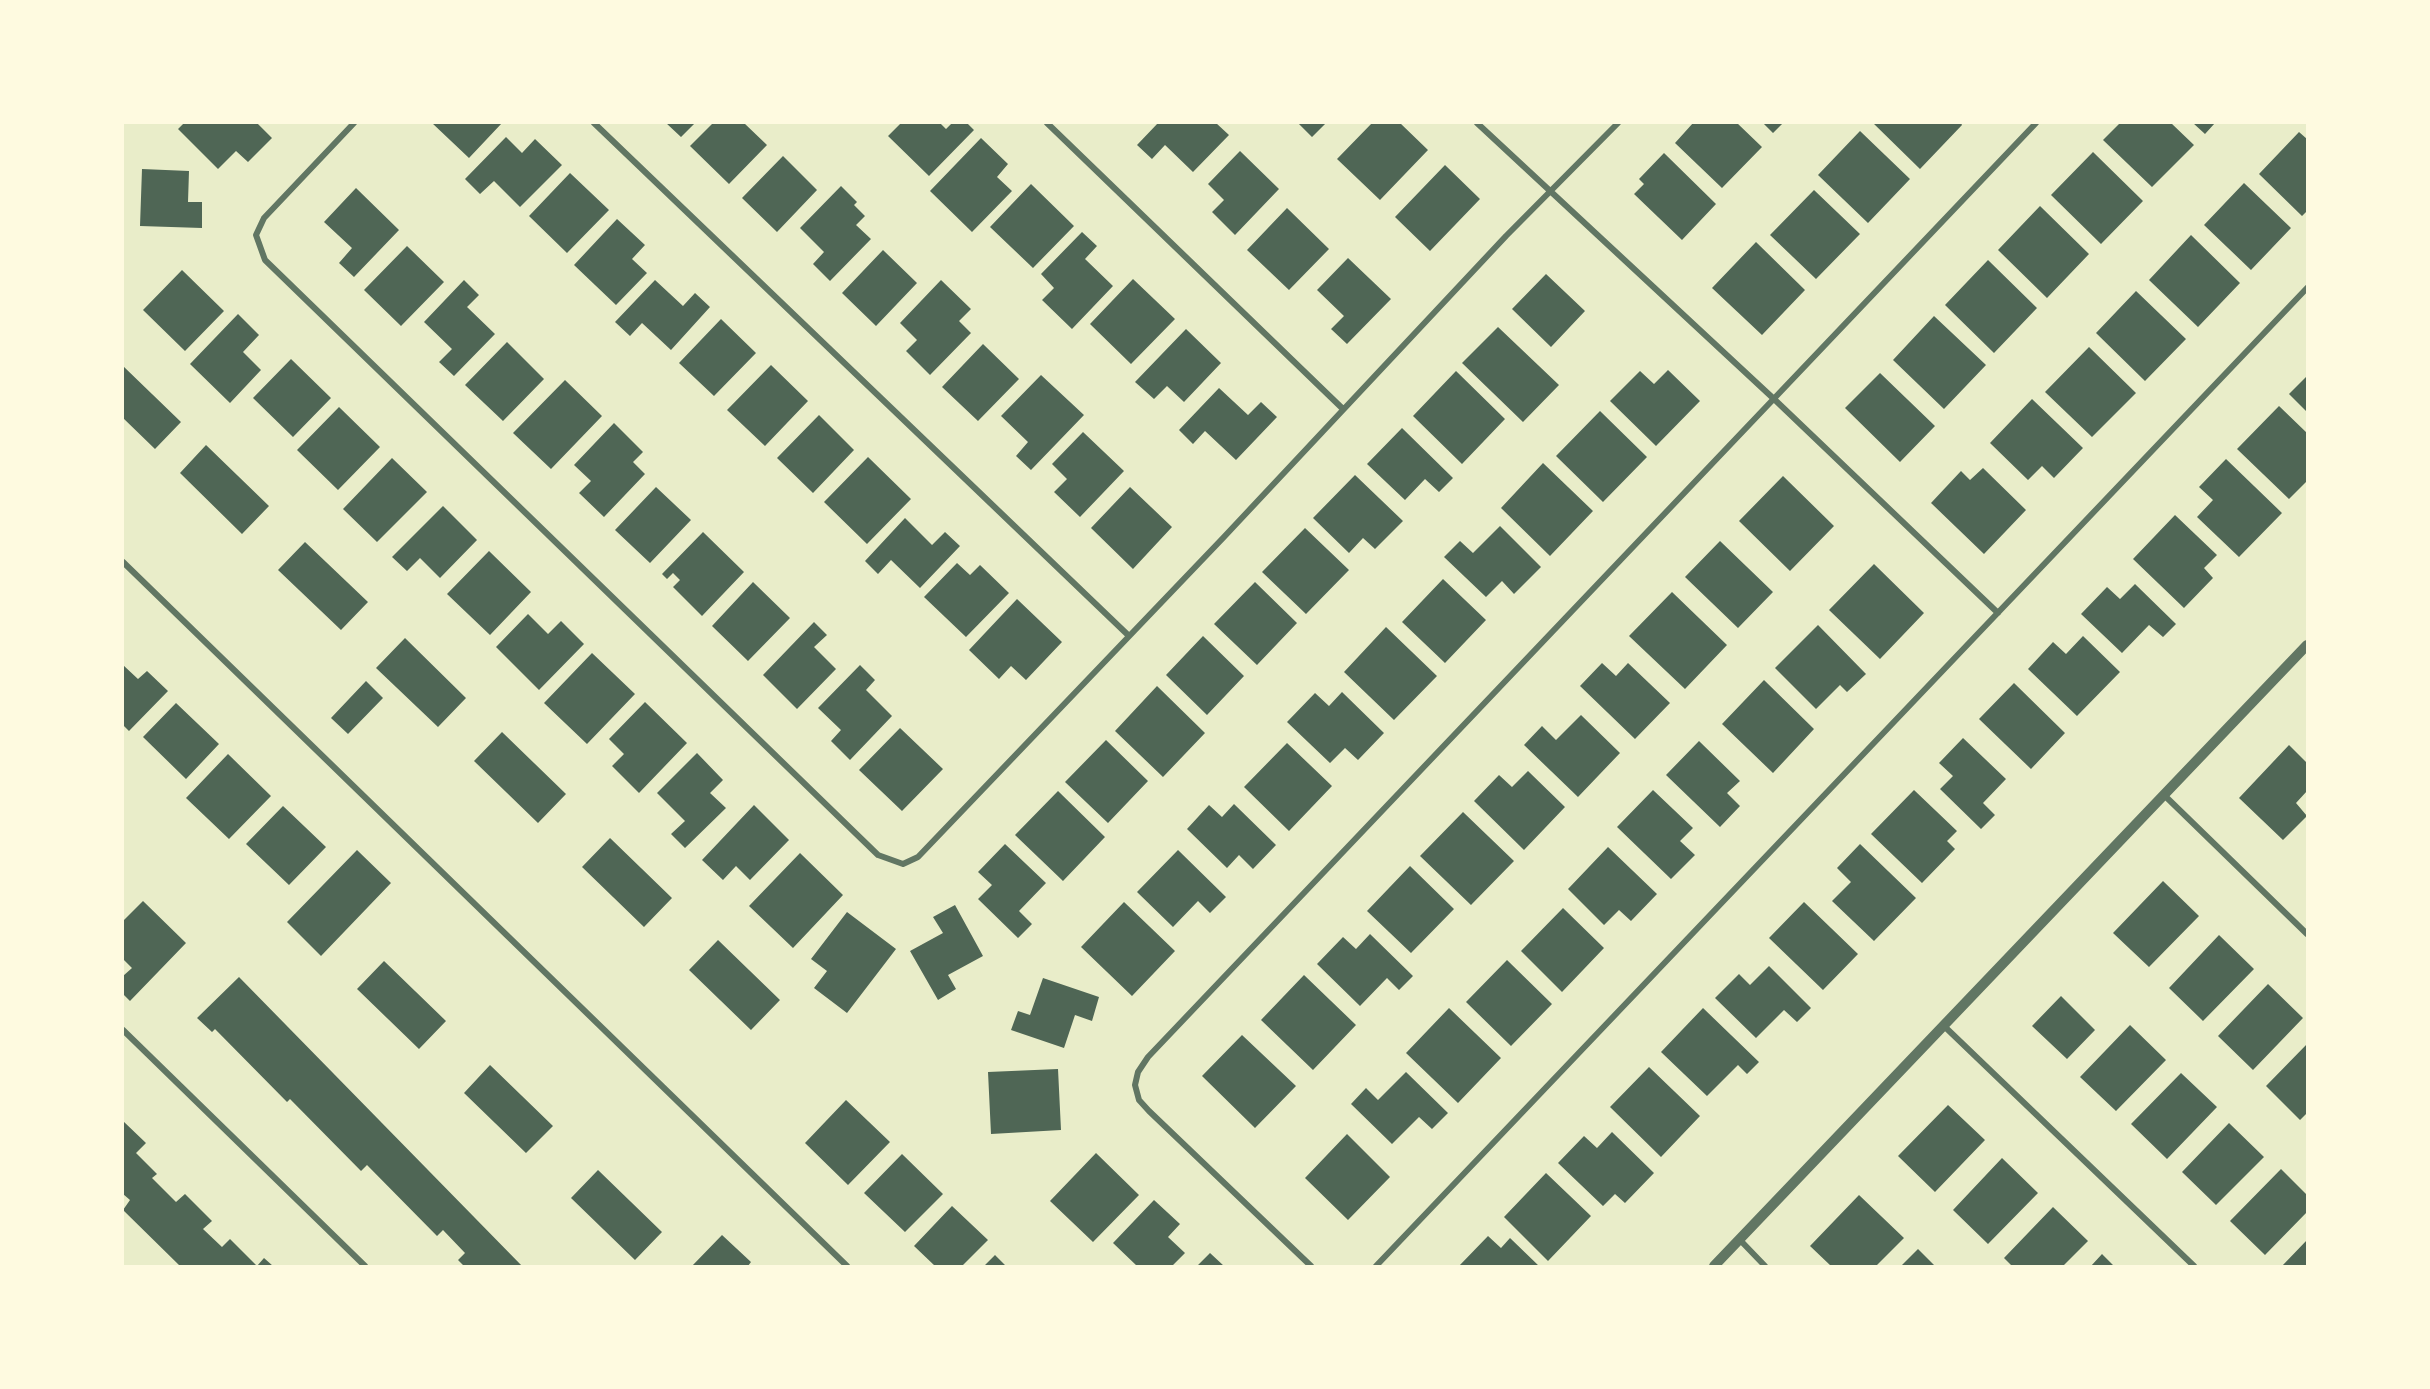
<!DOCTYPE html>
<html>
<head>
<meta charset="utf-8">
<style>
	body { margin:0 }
	#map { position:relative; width:2430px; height:1389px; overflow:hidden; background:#e9edc9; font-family:"PT Sans Narrow",sans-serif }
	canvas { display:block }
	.frame { position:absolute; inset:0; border:124px solid #fefae0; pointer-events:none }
</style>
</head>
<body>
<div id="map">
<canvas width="2430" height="1389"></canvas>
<div class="frame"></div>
</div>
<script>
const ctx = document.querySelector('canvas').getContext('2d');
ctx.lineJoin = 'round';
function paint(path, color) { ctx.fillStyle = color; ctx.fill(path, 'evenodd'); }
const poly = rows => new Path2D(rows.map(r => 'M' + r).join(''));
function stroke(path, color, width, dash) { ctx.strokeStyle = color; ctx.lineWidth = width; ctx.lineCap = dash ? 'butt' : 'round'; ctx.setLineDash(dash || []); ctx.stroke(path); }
const building = poly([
	[184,123,257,123,272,138,248,162,236,151,218,169,178,129],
	[432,123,502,123,469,158],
	[666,123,695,123,681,137],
	[713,123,744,123,767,145,729,184,690,146],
	[901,123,940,123,946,129,952,123,967,123,974,130,929,176,888,136],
	[1158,123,1216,123,1229,135,1193,172,1165,145,1152,159,1137,145],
	[1298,123,1326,123,1312,137],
	[1372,123,1400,123,1428,150,1380,200,1337,159],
	[1693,123,1737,123,1762,147,1722,188,1675,143],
	[1763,123,1783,123,1773,133],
	[1873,123,1961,123,1962,125,1920,169],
	[2120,123,2171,123,2194,145,2152,187,2103,140],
	[2193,123,2215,123,2205,134],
	[1860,131,1910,179,1868,223,1818,175],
	[2299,132,2307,139,2307,211,2302,216,2259,174],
	[506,137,522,153,535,139,562,165,520,207,494,181,480,194,465,179],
	[981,138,1008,164,997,177,1012,191,972,232,930,191],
	[1240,151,1279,189,1235,235,1212,212,1224,200,1208,184],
	[2093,152,2143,201,2101,244,2051,195],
	[1664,153,1716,204,1682,240,1634,194,1644,184,1639,179],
	[783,156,817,190,777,232,742,198],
	[1445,165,1480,199,1430,251,1395,217],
	[142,169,189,171,188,202,202,202,202,228,140,226],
	[570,173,609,210,567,253,529,216],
	[2244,183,2291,228,2251,270,2204,225],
	[1031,184,1074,226,1033,268,990,227],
	[841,186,857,202,854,205,865,216,856,225,871,239,830,281,813,264,824,252,800,228],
	[356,188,399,230,354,277,339,263,352,248,324,222],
	[1814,190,1860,234,1816,279,1770,235],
	[2040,206,2089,254,2047,298,1998,250],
	[1287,208,1329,249,1289,290,1247,250],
	[617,219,645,245,632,259,647,273,616,305,574,265],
	[1082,232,1097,246,1085,259,1113,286,1072,329,1042,300,1054,288,1041,274],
	[2191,235,2240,283,2198,327,2149,280],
	[1756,242,1805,290,1762,335,1712,288],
	[407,246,444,282,401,326,364,290],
	[883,250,917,283,876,326,842,293],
	[1348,258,1391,299,1347,344,1331,329,1344,316,1317,290],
	[1988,260,2037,308,1994,353,1945,305],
	[182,270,224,311,185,351,143,310],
	[1546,274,1585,311,1551,347,1512,309],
	[1133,279,1175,319,1131,364,1090,324],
	[464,280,479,295,467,307,495,334,454,376,439,362,452,349,424,322],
	[655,280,683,306,695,293,710,307,671,350,642,323,630,336,615,322],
	[941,280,971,309,959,321,971,333,930,375,906,351,917,340,900,323],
	[2136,291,2186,339,2145,381,2096,333],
	[238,314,259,335,243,352,261,370,230,403,190,364],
	[1934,316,1986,365,1944,409,1893,360],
	[721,319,756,353,714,396,679,363],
	[1498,327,1559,385,1523,422,1462,363],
	[1186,329,1221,363,1184,402,1167,386,1154,399,1135,382],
	[507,342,544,379,503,421,465,385],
	[983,344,1019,379,978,421,942,387],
	[2089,347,2136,393,2092,437,2045,392],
	[291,359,331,398,293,437,253,398],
	[771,365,808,401,765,446,727,410],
	[123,366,181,422,155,449,123,418],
	[1668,370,1700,401,1656,446,1610,401,1640,371,1654,384],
	[1456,371,1505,419,1462,464,1413,416],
	[1880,373,1935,426,1900,462,1845,408],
	[1041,375,1084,415,1031,470,1016,456,1028,442,1001,416],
	[2307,376,2307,412,2289,394],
	[565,380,602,416,551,469,513,433],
	[1219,388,1248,415,1261,402,1277,417,1236,460,1205,431,1193,444,1179,430],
	[2032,399,2083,448,2054,478,2042,466,2028,480,1990,443],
	[2279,406,2307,433,2307,481,2289,499,2237,449],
	[339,407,380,447,338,490,297,450],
	[1600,411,1647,457,1603,502,1556,456],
	[819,415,854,450,813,493,777,458],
	[614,423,643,452,633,462,645,474,604,517,579,493,591,481,574,465],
	[1402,428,1453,478,1439,492,1425,479,1405,500,1367,464],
	[1083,432,1124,471,1080,517,1054,492,1067,479,1052,464],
	[206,445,269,506,242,534,180,473],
	[868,457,911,499,867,544,824,502],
	[392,458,427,492,377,542,343,509],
	[2226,459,2282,513,2239,557,2197,517,2213,500,2199,487],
	[1543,463,1593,511,1550,556,1501,508],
	[1983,468,2026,510,1984,554,1931,503,1961,471,1970,480],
	[1355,475,1403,521,1375,549,1363,538,1349,553,1313,518],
	[1783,476,1834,526,1790,571,1739,521],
	[656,487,691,520,650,563,615,530],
	[1130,487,1172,527,1133,569,1091,528],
	[443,506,477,540,440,578,420,558,407,571,392,557],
	[2175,515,2217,555,2204,568,2213,578,2184,608,2133,559],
	[905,518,932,545,945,532,960,546,920,588,891,560,878,574,865,561],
	[1500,526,1541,567,1514,594,1502,581,1486,597,1444,557,1460,541,1473,553],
	[1305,528,1349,570,1306,614,1262,572],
	[703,532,744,572,702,616,673,587,680,580,673,573,667,579,662,574],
	[1720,541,1773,592,1738,628,1685,577],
	[305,542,368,602,341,630,278,570],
	[489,551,531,592,490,635,447,594],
	[957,563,970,575,980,565,1009,593,966,637,924,597],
	[1874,564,1924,613,1880,659,1829,610],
	[1443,579,1486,620,1445,663,1402,622],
	[753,582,790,618,748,661,712,626],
	[1255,582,1297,623,1257,665,1214,624],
	[2135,584,2176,624,2163,637,2149,625,2122,653,2081,614,2107,587,2120,599],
	[1672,592,1727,645,1685,689,1629,636],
	[1017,599,1062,642,1026,680,1011,666,999,679,969,650],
	[528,614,548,634,561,621,584,644,539,690,496,647],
	[814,622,827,635,814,647,836,669,797,709,763,675],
	[1818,625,1866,674,1847,692,1840,685,1816,709,1775,668],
	[1386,627,1437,676,1394,720,1344,672],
	[1203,636,1244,676,1207,715,1166,675],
	[2083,636,2120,672,2077,716,2028,669,2053,642,2066,654],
	[405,638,466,698,438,727,376,668],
	[592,653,635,694,587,744,544,703],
	[1602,663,1616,676,1628,663,1670,703,1635,739,1580,686],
	[123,665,138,679,147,671,168,691,129,731,123,725],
	[860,665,875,680,866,690,892,716,850,760,831,741,841,730,818,708],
	[1764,680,1814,729,1773,773,1722,724],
	[366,681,383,698,348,734,331,718],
	[2014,683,2065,733,2031,769,1979,719],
	[1157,686,1205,733,1163,777,1115,731],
	[1342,692,1384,733,1358,760,1345,748,1330,763,1287,722,1315,693,1329,706],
	[645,702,687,743,639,793,612,766,624,754,609,739],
	[176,703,219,744,186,779,143,737],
	[1581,715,1620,753,1578,797,1524,745,1542,726,1556,740],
	[900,728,943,769,902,811,859,770],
	[502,732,566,794,538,823,474,761],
	[1963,738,2006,779,1983,803,1995,815,1981,829,1940,789,1953,776,1939,763],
	[1106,740,1148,781,1108,823,1065,782],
	[1699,741,1740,781,1727,793,1740,806,1720,827,1666,775],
	[1287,743,1332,786,1289,831,1244,787],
	[2289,745,2307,763,2307,791,2296,803,2307,816,2283,840,2239,798],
	[697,753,723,780,710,793,726,808,685,848,671,834,685,821,657,793],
	[228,754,271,796,229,839,186,798],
	[1528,771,1565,807,1524,850,1474,801,1499,775,1512,787],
	[1653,790,1693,828,1680,841,1695,855,1671,879,1617,827],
	[1914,790,1957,831,1947,841,1955,849,1922,883,1871,834],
	[1058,791,1105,837,1063,881,1015,835],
	[1234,804,1276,845,1253,869,1239,855,1227,868,1187,829,1209,805,1222,817],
	[754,805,789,840,750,880,736,866,723,880,702,860],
	[283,806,326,847,289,885,246,844],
	[1463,812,1514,861,1471,905,1420,856],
	[610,838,672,898,644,927,582,867],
	[1005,844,1046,883,1019,911,1032,924,1018,938,978,899,992,885,978,872],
	[1860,844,1916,898,1874,941,1832,901,1851,882,1837,868],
	[1608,847,1657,894,1631,921,1619,910,1604,925,1568,889],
	[357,850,391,883,321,956,287,922],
	[1178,850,1226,897,1210,913,1198,901,1173,927,1137,892],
	[800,853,843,895,793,948,749,906],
	[1410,866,1454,909,1411,953,1367,911],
	[2163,881,2199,916,2149,967,2113,933],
	[143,901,186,943,130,1001,123,994,123,976,132,968,123,959,123,921],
	[1124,902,1175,951,1132,996,1081,947],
	[1804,902,1858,954,1823,990,1769,938],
	[955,905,983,956,948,975,956,989,938,1000,910,951,943,933,933,917],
	[1563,908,1604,948,1562,992,1521,951],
	[847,912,896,949,847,1013,814,988,827,971,811,959],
	[1370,934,1413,976,1399,990,1387,978,1360,1006,1317,964,1343,937,1356,949],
	[2219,935,2254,969,2203,1021,2169,988],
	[718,940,780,1000,751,1030,689,970],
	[1507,960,1552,1004,1511,1046,1466,1002],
	[384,961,446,1021,419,1049,357,989],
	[1769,966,1811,1008,1797,1022,1784,1010,1756,1038,1715,998,1739,974,1750,985],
	[1304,975,1356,1025,1313,1070,1261,1020],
	[239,977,522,1266,464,1266,458,1260,465,1253,443,1230,437,1236,367,1165,361,1171,290,1099,287,1102,215,1029,212,1032,197,1018],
	[1043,978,1099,997,1092,1021,1075,1015,1064,1048,1011,1030,1018,1011,1030,1015],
	[2268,984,2303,1018,2253,1070,2218,1036],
	[2061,996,2095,1030,2067,1059,2032,1026],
	[1449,1008,1501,1058,1458,1103,1406,1053],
	[1703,1008,1759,1062,1747,1074,1738,1065,1707,1096,1661,1052],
	[2130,1025,2166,1060,2116,1111,2080,1077],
	[1242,1035,1296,1086,1255,1128,1202,1076],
	[2307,1044,2307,1113,2300,1120,2266,1086],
	[490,1065,553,1126,526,1153,464,1093],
	[1649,1067,1700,1116,1661,1157,1610,1107],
	[1058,1069,1061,1130,991,1134,988,1072],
	[1406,1072,1448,1113,1432,1129,1419,1117,1392,1144,1351,1104,1366,1088,1378,1100],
	[2181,1073,2217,1107,2167,1159,2131,1124],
	[846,1100,890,1142,848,1185,805,1143],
	[1948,1105,1985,1140,1935,1192,1898,1156],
	[123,1121,146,1143,136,1153,157,1174,152,1178,176,1202,185,1194,212,1221,203,1229,222,1247,230,1239,257,1266,264,1258,273,1266,180,1266,123,1210,130,1200,123,1194],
	[2229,1123,2264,1157,2216,1205,2182,1172],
	[1612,1132,1654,1173,1625,1203,1615,1194,1603,1206,1558,1163,1584,1136,1597,1148],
	[1347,1134,1390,1177,1348,1220,1305,1178],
	[1096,1153,1139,1195,1093,1242,1050,1201],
	[902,1154,943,1194,905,1232,864,1193],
	[2002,1158,2038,1193,1988,1244,1953,1210],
	[2281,1169,2307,1195,2307,1212,2265,1255,2230,1221],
	[598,1170,662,1232,635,1260,571,1198],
	[1546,1173,1591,1216,1548,1261,1504,1217],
	[1859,1195,1904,1238,1876,1266,1831,1266,1810,1246],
	[1154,1200,1180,1224,1168,1237,1185,1253,1172,1266,1137,1266,1113,1243],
	[952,1206,988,1240,962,1266,935,1266,914,1246],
	[2053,1207,2088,1241,2063,1266,2012,1266,2004,1258],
	[722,1235,751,1262,748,1266,692,1266],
	[1488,1236,1501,1248,1510,1238,1539,1266,1459,1266],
	[2307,1240,2307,1266,2282,1266],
	[1918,1249,1935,1266,1901,1266],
	[1210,1253,1224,1266,1197,1266],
	[2102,1254,2114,1266,2091,1266],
	[995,1255,1006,1266,984,1266]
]);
const minor = poly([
	[354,123,264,218,256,235,265,260,878,855,903,864,918,857,1223,538,1506,236,1618,123],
	[594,123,1128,635],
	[1047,123,1343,409],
	[1477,123,1774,399,1998,613],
	[123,562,847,1266],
	[2163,794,2307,934],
	[1944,1026,2194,1266],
	[123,1030,365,1266],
	[1740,1240,1765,1266],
	[1311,1266,1149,1111,1139,1100,1135,1085,1138,1072,1148,1057,2036,123],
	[1376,1266,2307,288]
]);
const tertiary = poly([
	[1714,1266,2307,645]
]);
paint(building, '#4f6655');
stroke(minor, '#617663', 6);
stroke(tertiary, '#617663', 10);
</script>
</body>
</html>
